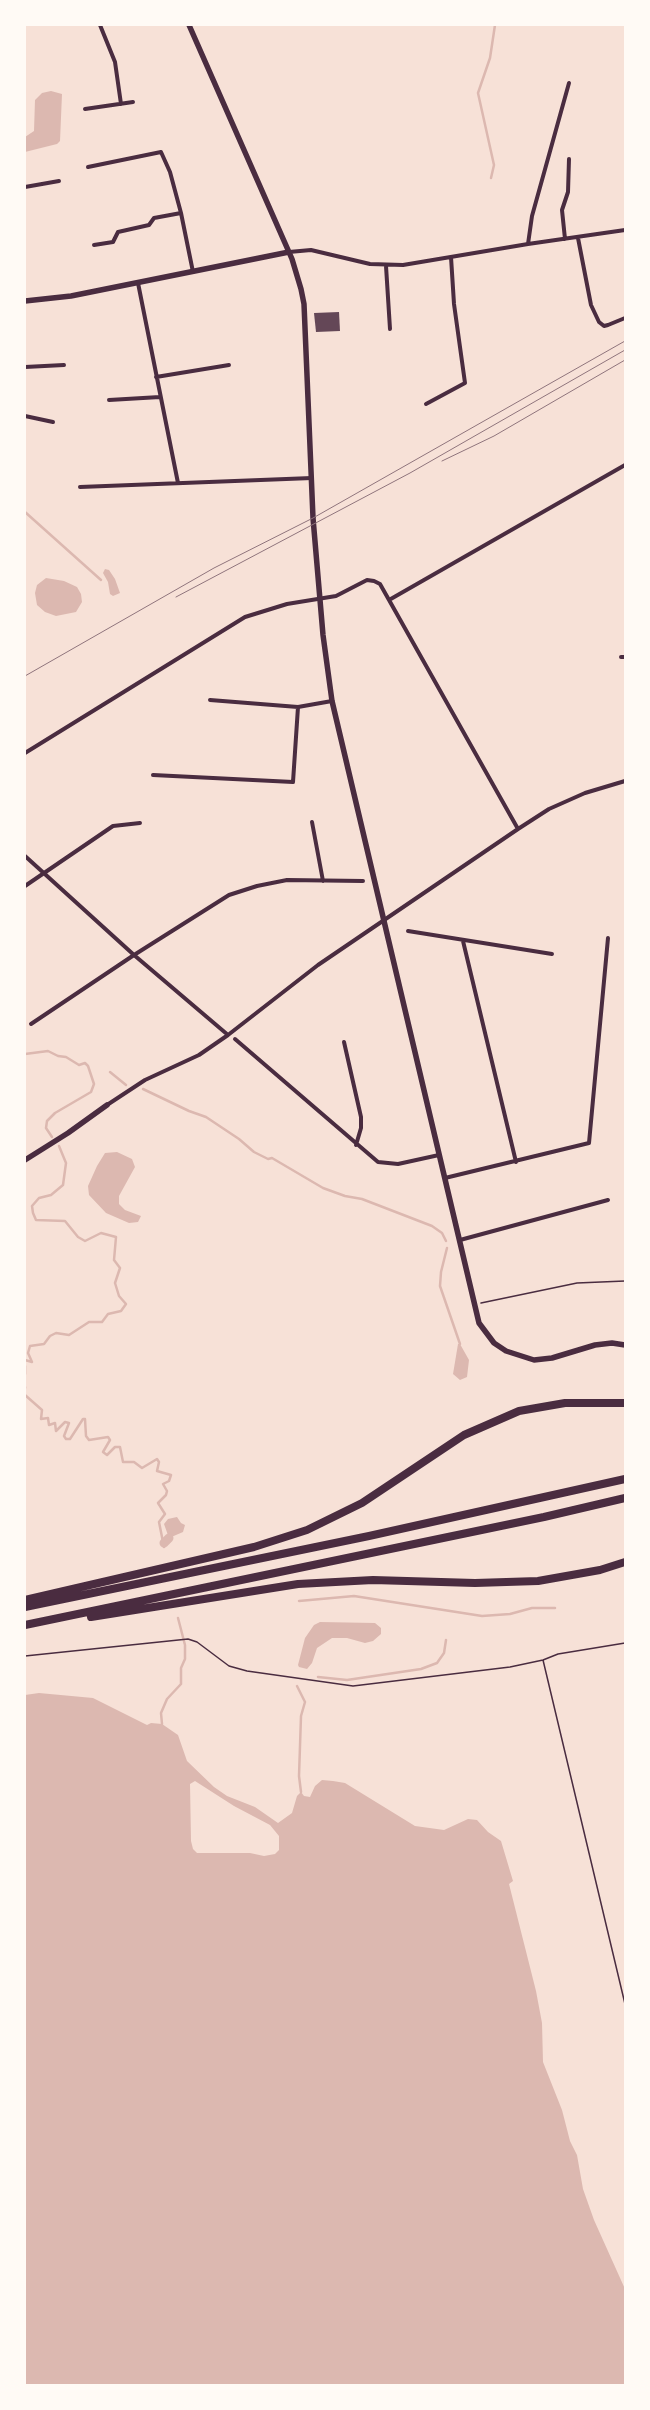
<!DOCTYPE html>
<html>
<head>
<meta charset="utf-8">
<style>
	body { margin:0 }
	#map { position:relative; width:650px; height:2410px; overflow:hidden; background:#f7e1d7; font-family:Barlow,sans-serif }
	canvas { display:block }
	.frame { position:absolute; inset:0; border:26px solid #fffaf5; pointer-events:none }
</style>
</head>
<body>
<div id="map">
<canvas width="650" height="2410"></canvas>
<div class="frame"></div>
</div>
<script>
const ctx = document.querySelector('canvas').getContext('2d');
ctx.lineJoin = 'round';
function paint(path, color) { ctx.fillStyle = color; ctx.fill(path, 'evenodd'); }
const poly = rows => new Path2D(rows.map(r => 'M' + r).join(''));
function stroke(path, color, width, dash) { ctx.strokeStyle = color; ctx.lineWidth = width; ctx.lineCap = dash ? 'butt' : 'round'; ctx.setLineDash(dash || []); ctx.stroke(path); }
const water = poly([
	[51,91,62,94,60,141,57,144,25,152,25,137,34,131,35,100,42,93],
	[105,569,109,570,115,579,120,593,113,596,110,594,108,582,103,573],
	[46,578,64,581,77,587,81,594,82,602,76,612,56,616,45,612,37,605,35,593,37,585],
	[117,1152,132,1159,135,1167,119,1196,119,1204,125,1210,141,1216,138,1222,129,1223,106,1213,89,1195,88,1186,97,1166,105,1153],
	[458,1344,460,1344,469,1360,467,1377,460,1380,453,1374],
	[177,1517,181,1523,185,1525,183,1532,169,1538,164,1524,168,1519],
	[320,1622,375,1623,381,1628,381,1634,373,1641,365,1643,347,1638,332,1638,317,1648,312,1663,307,1669,299,1667,298,1665,305,1638,314,1625],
	[39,1693,93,1698,147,1725,151,1723,162,1724,178,1735,187,1761,214,1787,227,1796,255,1807,278,1823,292,1813,297,1796,301,1792,304,1796,310,1797,315,1786,322,1780,333,1781,345,1783,415,1826,444,1830,468,1819,477,1820,488,1832,501,1841,513,1881,509,1884,536,1991,542,2023,543,2062,562,2110,570,2141,577,2155,583,2189,594,2220,625,2289,625,2385,25,2385,25,1695],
	[195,1781,234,1806,270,1825,279,1836,279,1850,275,1854,264,1856,250,1853,197,1853,193,1849,191,1841,190,1784]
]);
const stream = poly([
	[491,178,494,165,478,93,490,58,495,25],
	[25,512,101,580],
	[25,1054,48,1051,58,1056,66,1057,79,1065,85,1063,88,1066,94,1084,91,1092,55,1113,47,1121,46,1128,52,1137],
	[110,1072,126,1085],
	[143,1089,189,1111,206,1117,239,1139,254,1152,268,1159,272,1158,323,1188,345,1196,362,1199,432,1226,442,1233,446,1241],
	[447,1248,441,1272,440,1286,460,1344],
	[25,1360,32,1362,28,1353,30,1346,44,1344,50,1336,56,1333,69,1335,89,1322,102,1322,108,1314,121,1311,126,1304,119,1296,115,1283,120,1268,114,1260,116,1237,101,1233,85,1241,78,1237,65,1221,36,1220,33,1213,32,1206,39,1198,51,1195,63,1185,66,1163,59,1146],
	[25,1366,25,1374],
	[25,1387,25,1388],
	[25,1395,42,1410,41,1419,48,1418,49,1425,55,1423,56,1431,65,1422,69,1423,64,1436,66,1439,70,1439,83,1419,85,1419,86,1436,89,1440,108,1437,110,1440,103,1452,107,1455,115,1447,120,1447,123,1462,134,1462,142,1468,157,1459,159,1462,157,1471,171,1475,169,1481,163,1484,167,1491,166,1495,158,1503,165,1514,159,1522,164,1547],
	[299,1601,354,1596,482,1616,510,1614,532,1608,555,1608],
	[318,1677,347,1680,421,1669,437,1663,444,1653,446,1640],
	[297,1686,305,1702,301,1716,299,1776,301,1792],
	[162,1724,161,1713,167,1699,181,1684,181,1668,185,1659,185,1645,178,1618]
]);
const canal = poly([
	[164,1543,169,1538]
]);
const building = poly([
	[339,312,340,331,316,332,314,313]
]);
const path = poly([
	[481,1303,577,1283,625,1281],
	[25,1656,188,1639,197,1642,229,1666,247,1671,353,1686,510,1667,543,1660,558,1654,625,1643],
	[543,1660,625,2004]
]);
const minor = poly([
	[100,25,115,62,121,104],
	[85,109,133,102],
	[88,167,161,152,170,172,181,213,193,272],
	[25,187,59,181],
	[578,238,591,305,599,322,604,326,608,325,625,318],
	[565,239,562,210,568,192,569,159],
	[528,244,532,216,569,83],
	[94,245,113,242,118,232,149,225,154,218,181,213],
	[289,252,311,250,370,264,403,265,528,244,625,230],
	[386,266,390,329],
	[138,283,178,483],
	[25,367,64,365],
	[156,377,229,365],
	[109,400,160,397],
	[426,404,465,383,454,304,451,257],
	[25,416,53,422],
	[80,487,312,478],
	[389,600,625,465],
	[621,657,625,657],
	[210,700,298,707,332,701],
	[25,753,245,617,287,604,336,596,367,580,374,581,380,584,518,829],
	[153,775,293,782,298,707],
	[312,822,323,881],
	[25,856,134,955,228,1035],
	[25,886,113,826,140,823],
	[408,931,552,954],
	[463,941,516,1162],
	[31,1024,134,955,229,895,257,886,287,880,363,881],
	[235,1039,378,1162,398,1164,439,1155],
	[344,1042,361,1117,361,1128,356,1145],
	[107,1105,145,1080,199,1055,228,1035,318,965,518,829,549,809,585,793,625,781],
	[445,1178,589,1143,608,938],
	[460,1240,608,1200]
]);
const tertiary = poly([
	[189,25,292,259,301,289,304,304,313,518,323,635,332,701,479,1323,494,1343,506,1351,534,1360,552,1358,595,1345,612,1343,625,1345],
	[25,301,71,296,289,252],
	[25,1160,68,1133,107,1105]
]);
const motorway = poly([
	[25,1600,254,1547,307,1530,362,1503,464,1435,519,1411,565,1403,625,1403],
	[25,1607,369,1536,625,1479],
	[91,1617,298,1584,373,1580,475,1583,538,1581,600,1570,625,1562],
	[25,1625,544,1517,625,1498]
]);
const tram = poly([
	[442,461,494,436,625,360],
	[176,597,410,473,625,350],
	[25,676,214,568,313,518,625,341]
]);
paint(water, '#dcb8b0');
stroke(stream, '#dcb8b0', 2.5);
stroke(canal, '#dcb8b0', 9);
paint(building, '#644757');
stroke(path, '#4a2c40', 1.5);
stroke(minor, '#4a2c40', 4);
stroke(tertiary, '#4a2c40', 5.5);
stroke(motorway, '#4a2c40', 8);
stroke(tram, '#8f747c', 1);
</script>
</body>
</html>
